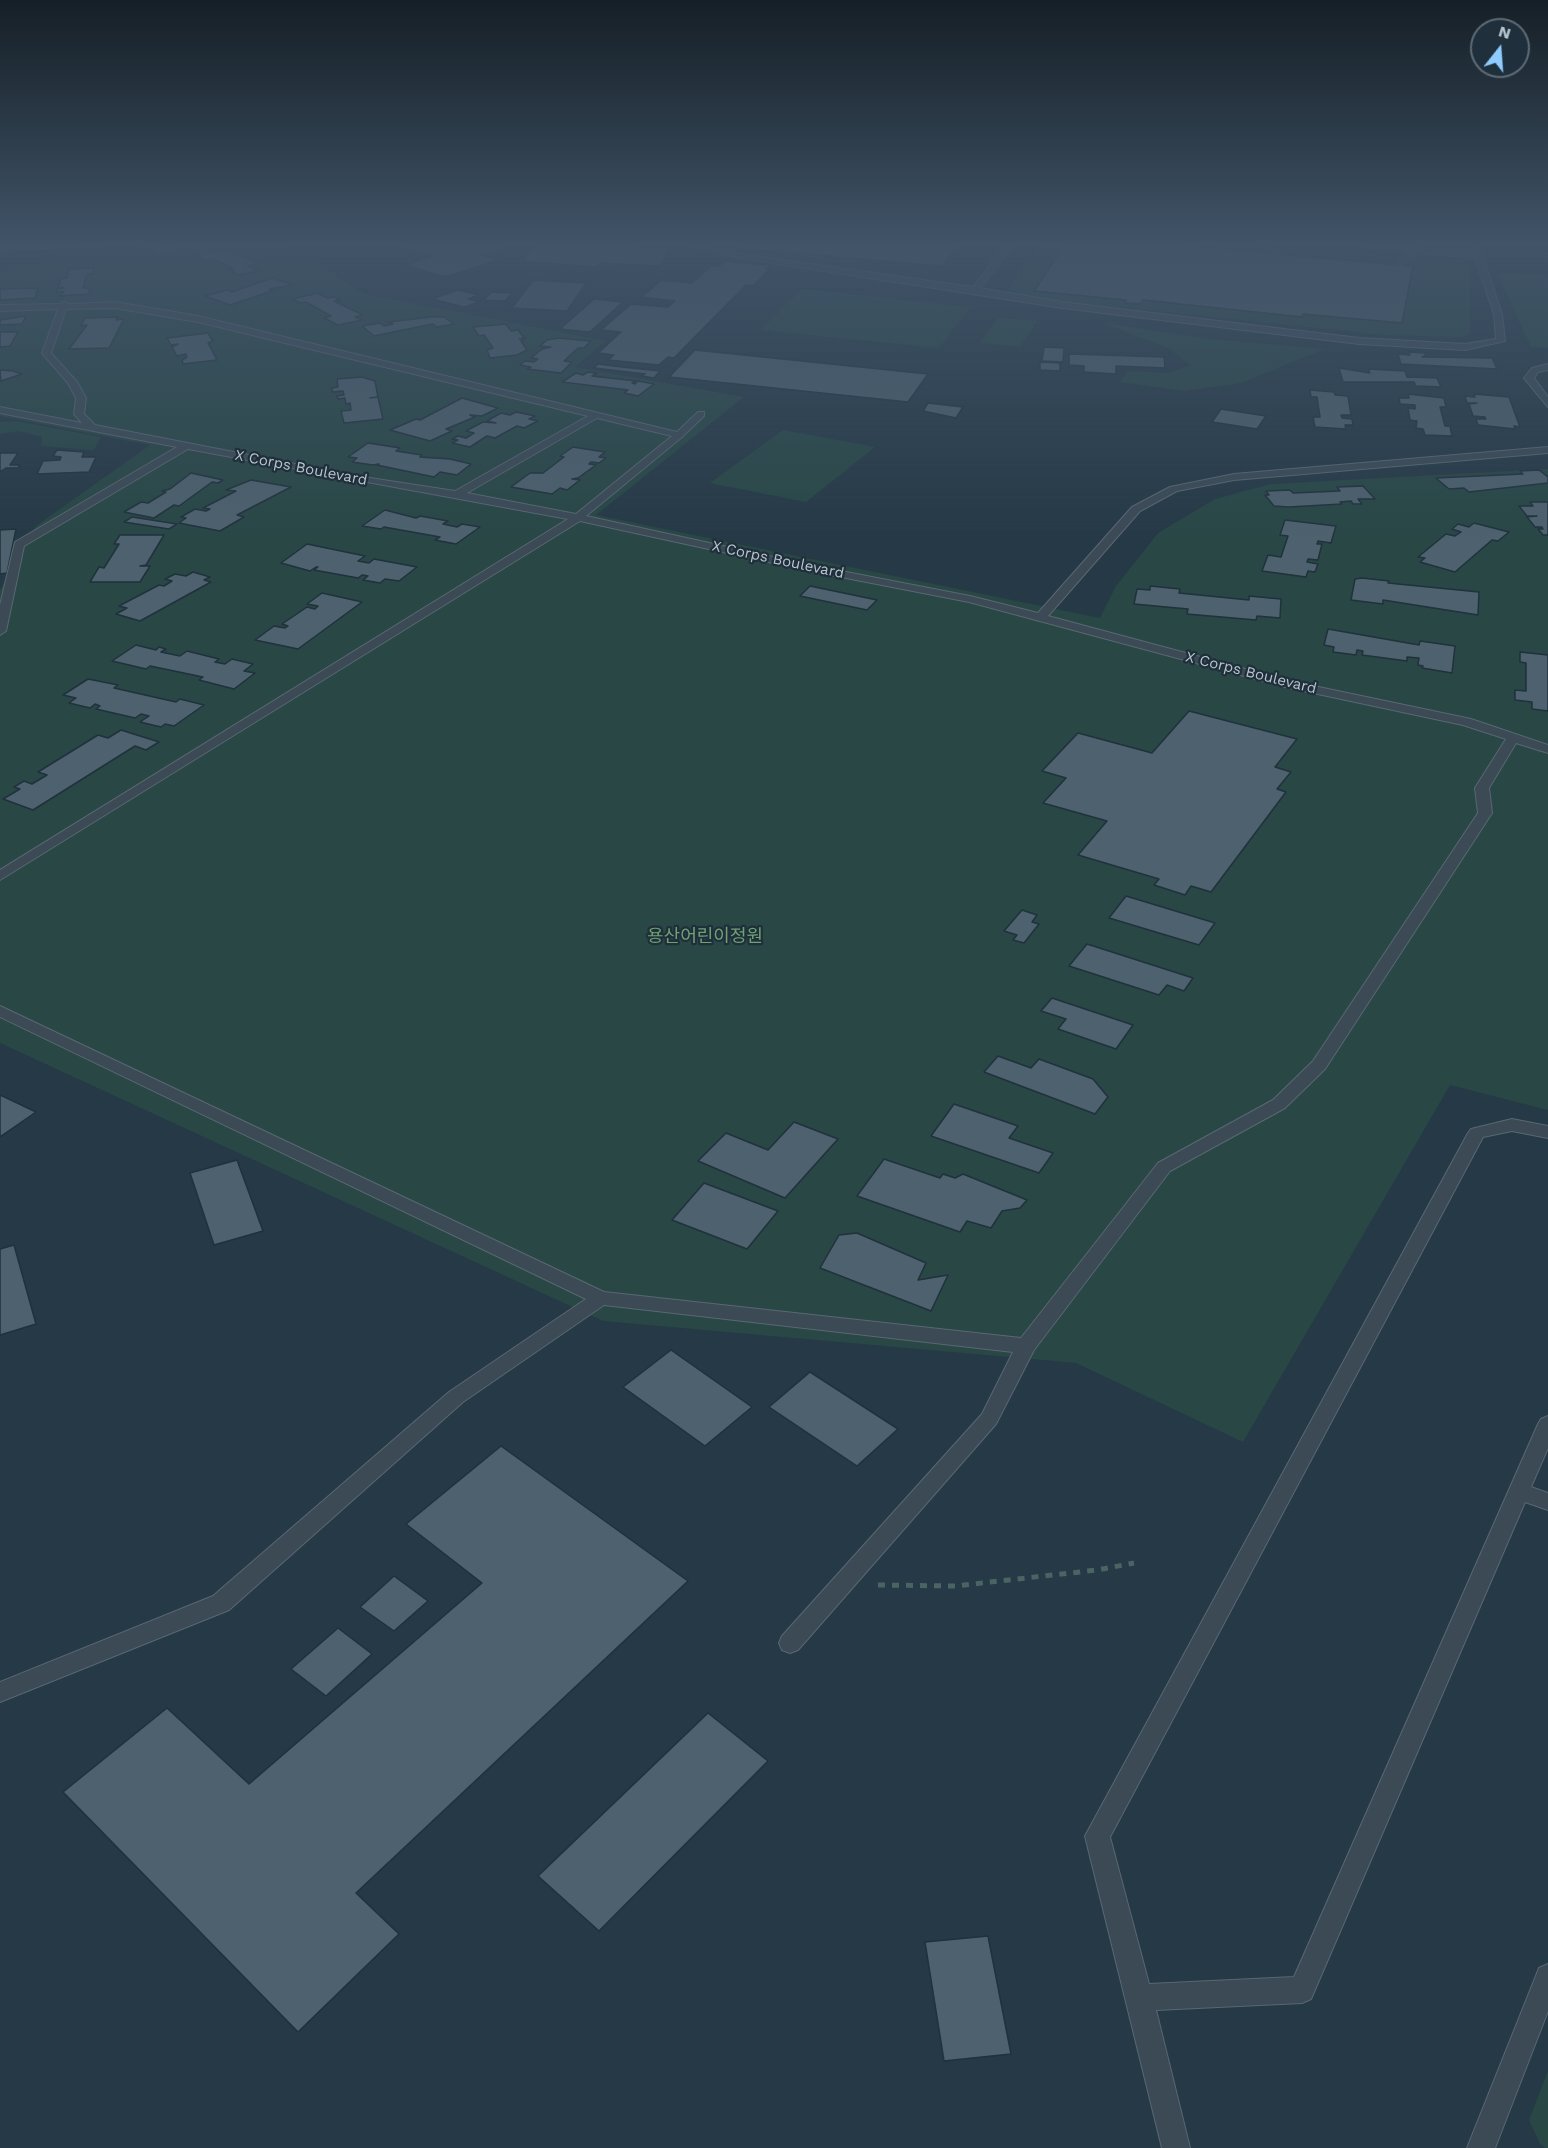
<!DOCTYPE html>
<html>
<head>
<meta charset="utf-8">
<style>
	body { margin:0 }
	#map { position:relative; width:1548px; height:2148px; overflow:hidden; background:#263946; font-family:"Work Sans",sans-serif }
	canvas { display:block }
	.north { position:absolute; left:1470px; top:18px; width:60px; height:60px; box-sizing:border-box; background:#1f2f3b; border:2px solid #5d6b76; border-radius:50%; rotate:17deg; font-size:16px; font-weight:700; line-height:24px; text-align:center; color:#b9c5ce }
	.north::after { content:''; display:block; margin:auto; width:21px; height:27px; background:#8ecbfe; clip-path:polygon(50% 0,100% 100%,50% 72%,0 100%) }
</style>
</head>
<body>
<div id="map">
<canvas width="1548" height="2148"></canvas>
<div class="north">N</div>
</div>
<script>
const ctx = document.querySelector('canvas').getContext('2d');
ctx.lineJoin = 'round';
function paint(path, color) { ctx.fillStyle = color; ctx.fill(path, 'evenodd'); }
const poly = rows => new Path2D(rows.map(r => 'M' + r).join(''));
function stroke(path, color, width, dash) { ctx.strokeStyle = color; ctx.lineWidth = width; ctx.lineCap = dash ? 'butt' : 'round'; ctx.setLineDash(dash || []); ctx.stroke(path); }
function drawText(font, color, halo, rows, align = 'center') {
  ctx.font = font + ' "Work Sans","Noto Sans KR",sans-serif'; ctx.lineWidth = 4.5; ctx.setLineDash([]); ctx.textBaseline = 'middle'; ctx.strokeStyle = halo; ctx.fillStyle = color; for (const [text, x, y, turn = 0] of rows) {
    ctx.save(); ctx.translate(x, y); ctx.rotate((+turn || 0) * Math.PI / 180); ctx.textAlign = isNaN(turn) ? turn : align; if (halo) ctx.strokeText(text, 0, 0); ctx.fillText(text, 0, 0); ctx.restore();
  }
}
const green = poly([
	[155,243,283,243,365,294,605,341,575,367,744,397,596,515,1100,618,1116,586,1158,533,1215,499,1271,484,1548,469,1548,1110,1450,1085,1243,1442,1076,1363,603,1321,0,1043,0,590,36,526,150,445,0,416,0,272],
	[1041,243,1219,243,1442,260,1470,266,1470,333,1463,337,1384,335,1035,298,1008,290],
	[1497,273,1548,275,1548,348,1531,347],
	[802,289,877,297,970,307,939,348,760,330],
	[998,318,1037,321,1020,347,980,343],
	[1104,323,1207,339,1324,349,1241,383,1184,391,1120,382,1128,371,1170,373,1190,365,1170,349],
	[16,421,101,437,94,450,41,446,42,437,19,431,0,434,0,422],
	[783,430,875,447,806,502,710,483],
	[1548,2071,1548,2148,1545,2148,1540,2144,1529,2120]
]);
const building = poly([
	[0,243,105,243,104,247,0,252,0,243],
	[169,243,222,243,224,244,212,246,206,243,171,249,175,252,161,254,151,249,169,243],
	[402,243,510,243,503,245,508,246,504,247,508,250,481,255,499,260,445,277,405,265,433,256,399,246,402,243],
	[536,243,640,243,637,248,669,249,660,266,600,263,597,267,522,261,536,243],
	[722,243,960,243,942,266,719,246,722,243],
	[1066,243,1150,243,1413,266,1402,323,1303,314,1302,317,1143,300,1140,304,1125,303,1126,300,1034,291,1066,243],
	[222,250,259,263,247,266,258,271,239,275,229,270,234,269,213,259,207,261,197,256,222,250],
	[725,261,770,265,766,269,770,269,753,286,746,285,674,358,668,357,659,365,608,360,614,355,598,353,621,332,601,330,631,304,668,307,675,301,642,297,661,280,692,283,711,266,719,266,725,261],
	[94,268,92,274,87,274,83,288,90,288,89,294,59,296,64,292,56,292,57,289,64,288,58,287,61,279,67,278,69,269,94,268],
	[272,278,294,285,269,289,272,291,230,305,205,296,227,290,232,292,272,278],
	[533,280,586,283,567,311,512,308,533,280],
	[38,288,35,298,0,300,0,289,38,288],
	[458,290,479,295,468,299,479,302,464,307,432,299,458,290],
	[491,292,512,293,505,301,484,300,491,292],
	[318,293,327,298,334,297,340,300,334,301,363,315,355,317,362,320,338,325,324,318,331,316,306,302,300,303,292,299,318,293],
	[594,299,623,302,590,332,560,329,594,299],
	[26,316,22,324,0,325,0,320,26,316],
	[118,317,116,320,124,319,109,348,69,349,87,325,81,326,85,318,118,317],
	[430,317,444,317,454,324,437,327,433,324,374,336,362,326,380,323,384,326,393,324,389,322,430,317],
	[506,324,511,331,518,330,524,338,519,339,526,338,521,341,527,350,517,355,490,358,487,350,493,348,484,335,479,336,473,327,506,324],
	[0,332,18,332,10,346,0,347,0,332],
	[208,333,213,341,208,343,217,360,183,364,182,360,187,357,186,354,177,356,172,347,178,344,171,345,167,338,208,333],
	[558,338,591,341,584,348,578,348,564,361,572,362,561,373,527,369,531,367,520,365,525,361,534,362,538,359,531,358,542,349,551,347,540,346,547,340,558,338],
	[1044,347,1064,348,1063,362,1042,361,1044,347],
	[695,350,928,374,908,402,669,377,695,350],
	[1409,352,1425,353,1426,355,1422,357,1492,358,1497,369,1401,364,1398,354,1410,355,1409,352],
	[1069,354,1164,357,1165,368,1116,366,1116,374,1084,372,1084,366,1069,365,1069,354],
	[1040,362,1060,363,1060,371,1040,370,1040,362],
	[598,364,622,367,660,371,654,378,642,376,645,374,594,368,598,364],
	[1339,368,1370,373,1368,369,1405,371,1407,377,1437,378,1441,387,1416,386,1414,382,1343,382,1339,368],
	[0,370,13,371,22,374,1,381,0,370],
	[588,372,597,373,592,376,636,381,632,383,635,384,638,381,654,384,638,396,624,393,628,390,562,382,576,373,583,375,588,372],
	[362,377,375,381,378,397,370,398,378,397,383,419,344,423,341,411,351,410,350,403,346,404,345,398,338,399,337,396,344,395,343,391,332,392,332,388,338,387,337,379,362,377],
	[1310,390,1334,392,1335,395,1348,396,1351,415,1341,415,1342,418,1352,419,1353,425,1345,425,1346,429,1315,427,1313,417,1320,417,1317,397,1311,397,1310,390],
	[1408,394,1444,398,1446,407,1440,407,1445,426,1450,426,1452,436,1425,435,1423,429,1416,428,1417,421,1410,420,1408,408,1415,409,1415,405,1400,404,1399,398,1409,398,1408,394],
	[1474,394,1509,397,1520,427,1514,426,1515,429,1478,425,1476,419,1486,419,1485,417,1473,416,1469,404,1477,403,1467,403,1465,396,1475,397,1474,394],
	[462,398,498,408,482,416,470,415,475,417,446,429,452,431,430,441,390,430,416,419,420,420,462,398],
	[928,403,963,407,956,418,923,411,928,403],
	[1221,409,1266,416,1257,429,1212,422,1221,409],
	[516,412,535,416,529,419,538,421,524,428,517,426,495,438,487,436,470,447,452,443,458,440,452,439,458,436,466,438,474,433,466,431,483,422,496,423,487,421,501,413,510,415,516,412],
	[368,443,400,448,396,451,422,455,420,457,450,459,471,464,457,475,440,472,434,477,377,465,379,464,373,465,352,462,357,458,348,457,368,443],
	[573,447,605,452,599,457,606,458,599,463,591,462,589,464,596,465,578,478,572,479,580,480,567,490,560,488,552,494,511,487,530,473,543,473,564,457,560,456,573,447],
	[57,450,84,452,82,457,96,457,89,472,37,474,43,461,60,460,61,457,53,456,57,450],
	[0,453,18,453,10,465,20,465,18,468,6,468,0,472,0,453],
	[1539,470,1548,477,1548,483,1469,492,1464,488,1449,489,1436,478,1523,474,1520,471,1539,470],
	[191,473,223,480,218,483,212,482,179,506,174,505,154,518,124,512,141,502,148,503,166,492,162,491,170,489,191,473],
	[251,480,291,487,237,515,244,517,220,531,179,523,186,518,181,517,195,509,206,511,210,509,203,508,236,491,226,490,251,480],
	[1363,486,1375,499,1358,499,1362,504,1353,504,1351,501,1340,502,1342,504,1289,507,1274,506,1265,495,1269,495,1266,491,1290,490,1293,493,1340,491,1337,487,1363,486],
	[1530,502,1548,502,1548,535,1543,535,1538,529,1543,529,1542,527,1535,527,1527,517,1537,516,1527,516,1519,506,1533,506,1530,502],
	[385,510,416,518,420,516,448,521,443,524,457,527,462,524,480,527,456,544,435,540,440,537,384,527,381,529,362,526,385,510],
	[132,517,177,524,169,529,124,522,132,517],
	[1285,520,1336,526,1331,543,1318,541,1317,544,1322,544,1318,560,1308,559,1307,562,1318,564,1315,572,1308,571,1306,577,1262,571,1268,555,1281,557,1288,536,1280,535,1285,520],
	[1474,523,1509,532,1498,541,1492,540,1455,572,1420,562,1425,558,1418,557,1446,534,1455,536,1461,532,1452,529,1458,524,1469,527,1474,523],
	[16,529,7,573,0,574,0,530,16,529],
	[120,535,164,535,146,565,140,566,150,566,140,582,90,582,99,567,104,568,119,544,114,544,120,535],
	[307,544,365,556,358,561,369,563,374,559,417,567,399,581,385,579,380,583,363,580,368,576,362,575,358,578,314,570,318,567,316,567,310,571,281,563,307,544],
	[193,572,210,577,204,580,211,582,140,621,116,614,127,608,119,606,159,585,164,586,172,581,165,579,175,574,186,576,193,572],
	[1362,578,1389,581,1388,583,1479,592,1478,615,1383,600,1383,604,1351,600,1355,579,1362,578],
	[810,586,877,600,867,610,800,596,810,586],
	[1150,586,1180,589,1179,593,1249,600,1249,596,1281,599,1280,618,1257,616,1256,620,1187,614,1188,609,1134,604,1137,589,1150,590,1150,586],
	[322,593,362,602,298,649,255,640,274,626,285,628,288,626,282,624,307,607,315,609,318,606,307,604,322,593],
	[1328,629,1419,645,1420,641,1455,646,1452,673,1422,668,1423,666,1418,665,1419,658,1407,657,1407,661,1362,655,1363,651,1357,650,1356,655,1333,652,1334,647,1324,645,1328,629],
	[136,645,156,650,159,647,166,649,161,652,180,656,187,651,219,659,215,662,225,664,232,659,253,664,244,671,255,673,234,689,199,680,203,677,150,666,146,669,112,661,136,645],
	[1520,652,1548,655,1548,711,1532,709,1532,702,1515,700,1515,690,1526,691,1526,663,1520,662,1520,652],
	[88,679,118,685,114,688,176,702,180,699,204,705,174,726,165,724,161,727,140,722,149,716,141,714,135,718,96,709,100,706,95,704,90,708,69,703,76,698,63,695,88,679],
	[1189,711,1297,739,1275,767,1291,772,1277,789,1286,792,1211,892,1191,886,1185,895,1154,885,1159,879,1078,855,1107,821,1043,803,1066,778,1042,771,1078,733,1152,753,1189,711],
	[121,730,159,742,146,750,135,746,33,810,3,799,20,789,14,787,24,781,32,784,47,775,38,772,98,735,108,738,121,730],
	[1126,896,1215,923,1199,945,1109,918,1126,896],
	[1022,910,1037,915,1032,922,1039,924,1024,943,1013,940,1017,935,1004,931,1022,910],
	[1087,944,1193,978,1184,991,1167,985,1159,995,1069,966,1087,944],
	[1052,998,1133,1025,1116,1049,1058,1029,1066,1019,1041,1011,1052,998],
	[998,1056,1031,1068,1039,1059,1093,1079,1108,1097,1095,1114,984,1072,998,1056],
	[0,1095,36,1112,0,1137,0,1095],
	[954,1104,1018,1126,1009,1138,1053,1153,1039,1173,931,1136,954,1104],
	[794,1122,838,1139,785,1198,698,1161,726,1133,768,1150,794,1122],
	[884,1159,940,1178,943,1174,955,1178,963,1174,1027,1200,1020,1208,1002,1211,991,1228,967,1221,960,1232,857,1196,884,1159],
	[237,1160,263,1231,214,1245,190,1173,237,1160],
	[704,1183,778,1211,747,1249,672,1220,704,1183],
	[857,1233,926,1263,918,1280,948,1275,931,1311,820,1268,839,1235,857,1233],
	[14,1245,36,1324,0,1335,0,1249,14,1245],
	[671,1350,752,1407,705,1446,623,1387,671,1350],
	[810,1372,898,1429,857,1466,769,1407,810,1372],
	[501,1446,688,1581,356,1893,399,1934,298,2032,63,1792,167,1708,249,1784,482,1583,406,1524,501,1446],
	[394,1576,428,1601,394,1631,360,1607,394,1576],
	[338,1628,372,1654,326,1696,291,1669,338,1628],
	[708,1713,768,1761,599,1931,538,1876,708,1713],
	[988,1936,1011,2054,944,2061,925,1942,988,1936]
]);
const path = poly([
	[878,1585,955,1586,1097,1570,1134,1563]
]);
const lane = poly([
	[669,243,684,243,754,256,973,287,1008,243,1016,243,980,288,1062,302,1359,338,1465,344,1496,339,1494,314,1475,258,1418,253,1399,267,1395,265,1409,252,1333,243,1359,243,1473,253,1470,243,1478,243,1502,314,1505,341,1465,350,1359,344,1062,308,754,260,669,243],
	[64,301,68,304,115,302,198,316,677,432,698,412,704,412,704,416,682,437,586,516,810,565,970,596,1038,613,1132,507,1170,487,1234,474,1548,447,1548,453,1234,480,1177,491,1140,511,1048,616,1290,681,1471,719,1548,745,1548,753,1516,743,1489,788,1492,813,1325,1069,1285,1108,1170,1171,1034,1350,996,1424,798,1650,790,1653,782,1650,779,1643,782,1636,982,1414,1013,1352,604,1305,463,1402,229,1610,0,1702,0,1682,213,1596,449,1392,586,1299,0,1017,0,1006,604,1292,1021,1338,1158,1163,1273,1100,1313,1061,1478,813,1475,788,1506,739,1463,725,1285,687,969,602,810,571,580,521,0,880,0,870,568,519,188,449,24,546,6,631,0,635,0,605,15,542,177,447,0,413,0,407,82,423,74,414,76,398,68,383,42,353,58,309,0,311,0,305,60,304,64,301],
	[115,308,198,322,588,416,455,491,357,476,95,425,84,414,86,398,77,382,51,353,66,309,115,308],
	[597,418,672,436,576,514,467,493,597,418],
	[1548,364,1548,370,1538,372,1534,378,1548,397,1548,407,1524,378,1532,368,1548,364],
	[1512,1119,1548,1126,1548,1138,1512,1131,1483,1137,1110,1837,1149,1984,1294,1977,1538,1424,1541,1419,1548,1416,1548,1448,1531,1487,1548,1493,1548,1510,1525,1502,1311,1999,1302,2003,1156,2010,1190,2148,1162,2148,1085,1836,1468,1133,1471,1129,1512,1119],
	[1548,1964,1548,2011,1495,2148,1467,2148,1539,1968,1548,1964]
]);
const farStreetnames = [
	["X Corps Boulevard",301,468,11],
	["X Corps Boulevard",778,560,12],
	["X Corps Boulevard",1251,673,14]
];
const parkNames = [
	["용산어린이정원",705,937]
];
paint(green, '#284745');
paint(building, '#4d616e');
stroke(building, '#21313d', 1.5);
stroke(lane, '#596872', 2);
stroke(path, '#496463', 5, [7, 7]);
paint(lane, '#3b4a55');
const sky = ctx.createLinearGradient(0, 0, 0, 543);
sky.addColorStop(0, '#151f26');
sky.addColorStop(0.45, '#415468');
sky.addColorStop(1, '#41546800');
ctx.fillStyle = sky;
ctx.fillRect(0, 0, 1548, 543);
drawText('15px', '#b9c5ce', '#1f2f3b', farStreetnames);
drawText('18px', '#6fa172', '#1f2f3b', parkNames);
</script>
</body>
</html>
